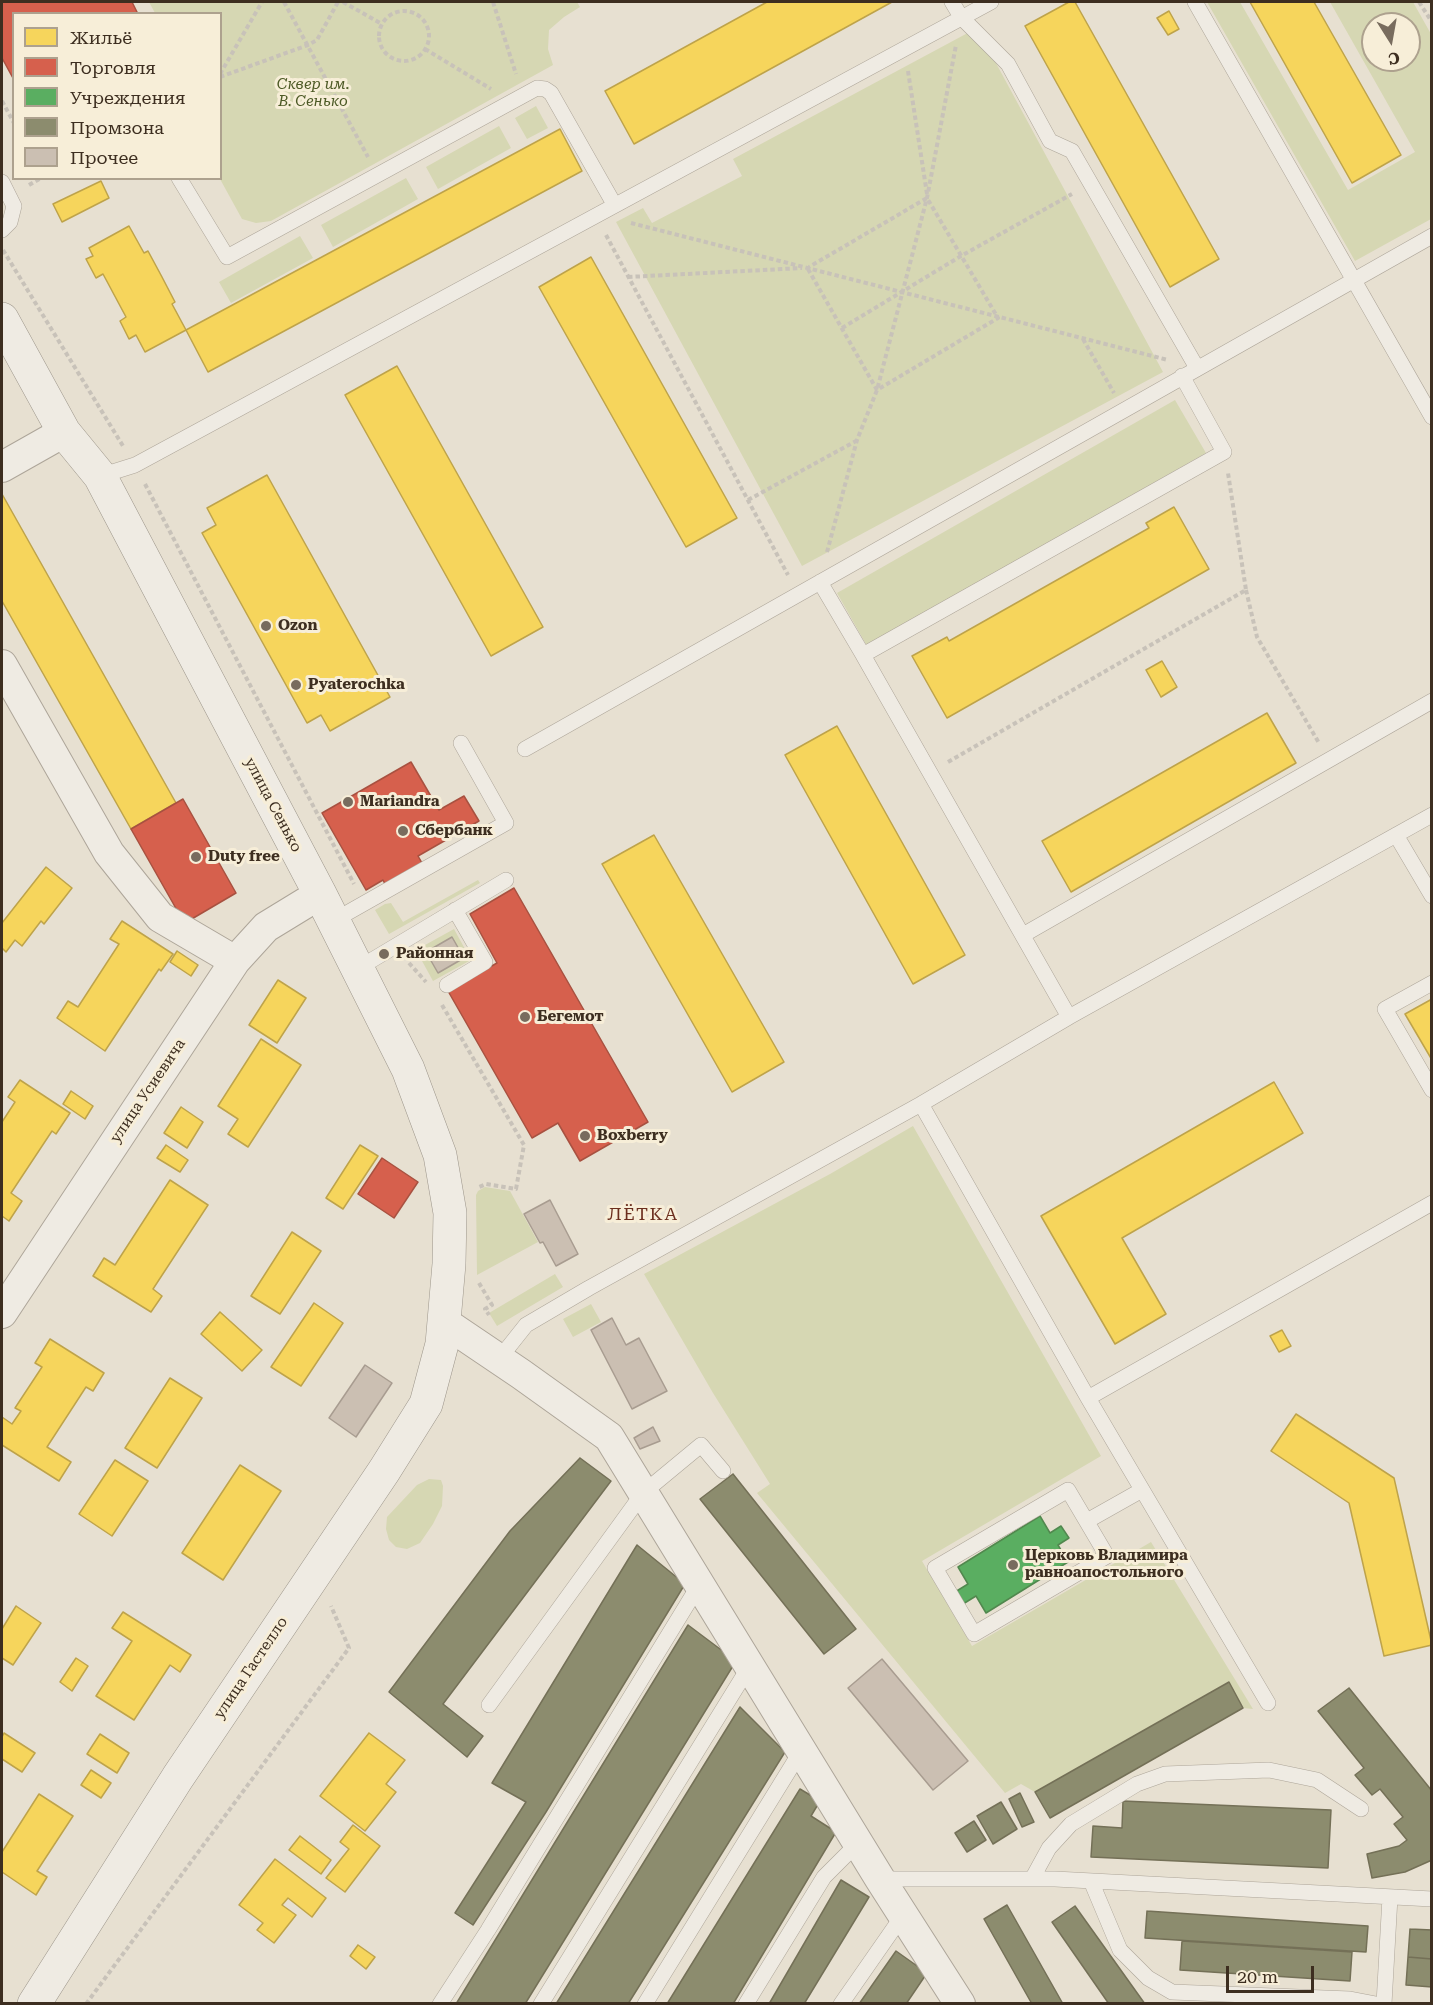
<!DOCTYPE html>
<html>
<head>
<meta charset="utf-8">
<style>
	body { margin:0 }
	#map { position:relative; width:1433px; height:2005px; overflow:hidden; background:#e7e0d1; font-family:"Roboto Serif",serif }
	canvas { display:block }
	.frame { position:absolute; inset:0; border:3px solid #3d2e20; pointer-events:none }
	.legend { position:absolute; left:12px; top:12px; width:210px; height:168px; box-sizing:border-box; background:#f7eed8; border:2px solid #ada18e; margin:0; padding:8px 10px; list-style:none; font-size:18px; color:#3d2e20 }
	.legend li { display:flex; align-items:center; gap:12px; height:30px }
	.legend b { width:30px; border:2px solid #ada18e }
	.north { position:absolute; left:1361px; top:12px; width:60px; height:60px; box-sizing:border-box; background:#f7eed8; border:2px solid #ada18e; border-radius:50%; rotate:169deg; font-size:16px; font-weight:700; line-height:24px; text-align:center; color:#3d2e20 }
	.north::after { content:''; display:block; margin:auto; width:21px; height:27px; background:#786c5e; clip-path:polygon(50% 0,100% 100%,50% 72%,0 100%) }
	.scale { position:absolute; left:1226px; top:1966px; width:88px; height:27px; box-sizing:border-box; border:3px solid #3d2e20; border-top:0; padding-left:8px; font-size:18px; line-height:21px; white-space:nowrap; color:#3d2e20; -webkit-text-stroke:4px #f7eed8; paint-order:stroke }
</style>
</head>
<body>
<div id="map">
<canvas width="1433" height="2005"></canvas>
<div class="frame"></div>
<ul class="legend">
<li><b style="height:16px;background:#f6d55c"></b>Жильё</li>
<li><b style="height:16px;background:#d6604d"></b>Торговля</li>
<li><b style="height:16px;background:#5aae61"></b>Учреждения</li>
<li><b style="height:16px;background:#8c8c6e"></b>Промзона</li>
<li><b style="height:16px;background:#cbbfb2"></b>Прочее</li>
</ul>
<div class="north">С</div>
<div class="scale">20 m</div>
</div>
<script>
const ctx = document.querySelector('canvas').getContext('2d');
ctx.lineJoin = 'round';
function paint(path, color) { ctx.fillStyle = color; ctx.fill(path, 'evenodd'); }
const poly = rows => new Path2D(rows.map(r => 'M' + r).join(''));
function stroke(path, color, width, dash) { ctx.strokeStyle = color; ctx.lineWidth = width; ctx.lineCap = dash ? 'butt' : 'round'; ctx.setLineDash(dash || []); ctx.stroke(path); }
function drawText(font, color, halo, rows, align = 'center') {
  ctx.font = font + ' "Roboto Serif",serif'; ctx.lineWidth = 6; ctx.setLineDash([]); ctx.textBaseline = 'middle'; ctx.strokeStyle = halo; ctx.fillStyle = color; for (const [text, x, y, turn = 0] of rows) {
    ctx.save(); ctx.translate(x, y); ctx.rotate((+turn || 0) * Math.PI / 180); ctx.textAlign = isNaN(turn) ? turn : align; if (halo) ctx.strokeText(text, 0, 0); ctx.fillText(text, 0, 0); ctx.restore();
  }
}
const green = poly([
	[149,2,577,2,580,7,564,17,549,30,548,49,553,65,271,221,256,223,242,219,220,179,220,14,155,13],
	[1207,2,1240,2,1348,190,1415,152,1330,2,1413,2,1431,34,1431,219,1355,261],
	[1373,24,1409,24,1409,60,1373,60],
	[977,28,1163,372,802,566,616,222,643,208,652,223,742,176,733,159],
	[536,106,548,128,527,139,515,118],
	[499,126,511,148,438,189,426,167],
	[406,178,418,199,333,247,321,225],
	[300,236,313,258,231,303,219,282],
	[1175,400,1206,453,867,646,837,593],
	[478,880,480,883,389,934,375,910,385,904,391,903,403,922],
	[454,929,471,960,433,981,416,950],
	[913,1126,1101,1456,922,1561,972,1646,1151,1542,1253,1709,1243,1708,1228,1682,1035,1792,1021,1784,1005,1793,757,1493,770,1484,713,1393,644,1274,830,1174],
	[485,1187,510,1191,538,1242,477,1275,476,1195,478,1191],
	[555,1274,563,1287,497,1326,489,1313],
	[591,1304,601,1322,573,1337,563,1319],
	[429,1479,441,1480,443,1486,442,1506,433,1524,420,1543,407,1549,396,1547,389,1540,386,1529,387,1517,417,1485]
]);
const homes = poly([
	[767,2,892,2,634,144,605,91,767,2],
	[1069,2,1075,2,1219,259,1170,287,1025,26,1069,2],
	[1250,2,1314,2,1401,155,1352,183,1250,2],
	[1169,11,1179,29,1168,35,1157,18,1169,11],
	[560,129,582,171,208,372,186,330,560,129],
	[101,181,109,198,62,222,53,204,101,181],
	[129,226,144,253,148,251,162,277,175,302,172,304,186,330,145,352,136,335,129,339,120,321,126,317,103,274,96,278,86,259,93,256,89,248,129,226],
	[591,257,737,518,686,547,539,287,591,257],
	[397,366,543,627,491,656,345,395,397,366],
	[267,475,390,697,330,731,321,715,307,723,202,533,216,525,207,508,267,475],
	[2,494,176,803,131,829,2,601,2,494],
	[1174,507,1209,569,947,718,912,656,947,637,949,641,1149,528,1146,523,1174,507],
	[1162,661,1177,687,1161,697,1146,670,1162,661],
	[1267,713,1296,763,1071,892,1042,841,1267,713],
	[837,726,965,955,913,984,785,755,837,726],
	[654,835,784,1062,732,1092,602,864,654,835],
	[46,867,72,888,44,924,41,921,22,946,15,940,6,952,2,948,2,923,46,867],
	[122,921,173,954,161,971,159,969,105,1051,57,1018,68,1001,78,1007,119,944,110,939,122,921],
	[177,951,198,965,191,976,170,962,177,951],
	[278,980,306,998,277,1043,249,1025,278,980],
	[1432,999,1432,1060,1405,1014,1432,999],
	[261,1039,301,1065,248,1147,228,1134,238,1119,218,1106,261,1039],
	[20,1080,70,1113,56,1134,52,1131,11,1193,22,1201,9,1221,2,1216,2,1122,15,1102,8,1097,20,1080],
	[1274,1082,1303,1133,1122,1238,1166,1314,1115,1344,1041,1216,1274,1082],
	[71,1091,93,1106,85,1119,63,1104,71,1091],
	[181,1107,203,1122,187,1148,164,1133,181,1107],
	[166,1145,188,1160,180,1172,157,1158,166,1145],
	[360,1145,378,1156,343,1209,326,1198,360,1145],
	[170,1180,208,1205,153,1289,162,1296,151,1312,93,1276,104,1258,115,1265,170,1180],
	[292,1232,321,1251,280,1314,251,1296,292,1232],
	[314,1303,343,1323,301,1386,271,1367,314,1303],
	[220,1312,262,1350,242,1371,201,1334,220,1312],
	[1282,1330,1291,1346,1279,1352,1270,1336,1282,1330],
	[50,1339,104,1373,93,1391,86,1387,47,1447,71,1462,59,1481,2,1445,2,1417,12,1424,21,1411,15,1408,42,1367,35,1363,50,1339],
	[170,1378,202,1398,157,1468,125,1448,170,1378],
	[1296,1414,1394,1478,1432,1645,1384,1656,1349,1503,1271,1451,1296,1414],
	[115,1460,148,1481,112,1536,79,1514,115,1460],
	[240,1465,281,1491,223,1580,182,1553,240,1465],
	[16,1606,41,1623,13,1665,2,1658,2,1629,16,1606],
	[123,1612,191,1655,180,1672,170,1665,134,1720,96,1696,132,1641,112,1628,123,1612],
	[76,1658,88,1666,72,1691,60,1682,76,1658],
	[4,1733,35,1753,22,1772,2,1759,2,1737,4,1733],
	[369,1733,405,1760,386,1784,396,1792,365,1831,320,1796,369,1733],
	[100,1734,129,1753,117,1773,87,1754,100,1734],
	[91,1770,111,1783,101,1798,81,1785,91,1770],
	[39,1794,73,1816,37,1871,47,1877,36,1895,2,1872,2,1852,39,1794],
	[353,1825,380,1846,345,1892,326,1878,349,1849,340,1842,353,1825],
	[300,1836,331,1860,321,1874,289,1850,300,1836],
	[275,1859,326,1898,312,1917,288,1898,282,1905,296,1915,274,1943,257,1930,263,1923,239,1905,275,1859],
	[358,1945,375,1957,366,1969,350,1956,358,1945]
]);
const shops = poly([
	[2,2,132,2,138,14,14,14,14,80,2,58,2,2],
	[411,762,439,810,464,796,479,821,418,856,422,863,385,884,383,880,366,890,322,813,411,762],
	[183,799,236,893,190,920,178,912,131,829,183,799],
	[514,888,648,1122,580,1161,558,1123,532,1138,448,991,497,963,470,914,514,888],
	[382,1158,418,1182,394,1218,358,1194,382,1158]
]);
const public = poly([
	[1040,1516,1050,1533,1061,1526,1069,1538,1058,1545,1068,1562,986,1613,976,1596,963,1604,955,1592,968,1584,958,1567,1040,1516]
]);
const industry = poly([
	[580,1458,611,1481,443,1704,483,1736,467,1757,389,1692,510,1531,580,1458],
	[733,1474,856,1629,824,1654,700,1499,733,1474],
	[637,1545,685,1584,546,1812,473,1925,455,1913,526,1802,492,1783,637,1545],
	[688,1625,736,1661,525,2004,456,2004,688,1625],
	[1229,1682,1243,1708,1050,1818,1035,1792,1229,1682],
	[1349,1688,1432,1791,1432,1860,1405,1872,1372,1878,1367,1854,1399,1846,1407,1840,1394,1824,1403,1817,1380,1789,1372,1795,1355,1775,1364,1768,1318,1711,1349,1688],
	[740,1707,785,1752,628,2004,556,2004,740,1707],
	[800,1789,820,1801,811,1816,836,1832,733,2004,667,2004,800,1789],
	[1020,1793,1034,1822,1022,1827,1009,1799,1020,1793],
	[1123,1801,1331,1810,1328,1868,1091,1857,1093,1826,1122,1828,1123,1801],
	[1001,1802,1017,1829,993,1844,977,1816,1001,1802],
	[974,1821,986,1840,967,1852,955,1833,974,1821],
	[841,1880,869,1897,804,2004,769,2004,841,1880],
	[1007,1905,1063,2004,1032,2004,984,1919,1007,1905],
	[1075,1906,1145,2004,1109,2004,1052,1922,1075,1906],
	[1147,1911,1368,1926,1366,1952,1145,1938,1147,1911],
	[1410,1929,1432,1930,1432,1959,1408,1957,1410,1929],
	[1182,1941,1352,1952,1350,1981,1180,1970,1182,1941],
	[896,1951,927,1973,906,2004,859,2004,896,1951],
	[1408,1957,1432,1959,1432,1987,1406,1985,1408,1957]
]);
const building = poly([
	[452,937,464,958,438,973,426,952,452,937],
	[550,1200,578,1254,556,1266,543,1242,540,1243,524,1214,550,1200],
	[612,1318,626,1345,639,1338,667,1391,632,1409,591,1330,612,1318],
	[365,1365,392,1383,356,1437,329,1418,365,1365],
	[653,1427,660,1441,640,1449,634,1438,653,1427],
	[882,1659,968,1761,933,1790,848,1688,882,1659]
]);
const path = poly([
	[284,2,368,157],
	[343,2,382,24],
	[493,2,516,74],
	[1419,2,1432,22],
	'379 36a25 25 0 1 1 50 0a25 25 0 1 1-50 0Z',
	[425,49,491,89],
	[908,71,927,194],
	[220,74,262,2],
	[220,77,308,45,317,40,338,2],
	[2,101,14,123],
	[29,185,41,178],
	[631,223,1168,360],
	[606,235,788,575],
	[3,250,123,446],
	[808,269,877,390,998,318,927,198,809,267],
	[628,277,802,268],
	[842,328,961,256,1072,194],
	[1083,339,1114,393],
	[145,484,354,884],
	[748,500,856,441],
	[827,552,857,440,877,390,927,198,956,45],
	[1246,590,1257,637,1319,743],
	[948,762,1246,590,1228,473],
	[409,963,426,982],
	[442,1005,524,1145,516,1189,486,1184,477,1188],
	[479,1283,492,1305,485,1309,489,1315],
	[86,2004,349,1648,331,1606]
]);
const lane = poly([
	[952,2,961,17,1008,64,1050,141,1072,151,1197,368],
	[1195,2,1432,417],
	[179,178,227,257,537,88,545,89,551,93,614,204],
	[2,182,14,206,10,222,2,230],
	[100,476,135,465,991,2],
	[820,582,863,655,1224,452,1182,376],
	[863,655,1069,1017],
	[525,749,1432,236],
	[1396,835,1432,896],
	[333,921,506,823,461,743],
	[1023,935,1432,701],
	[357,969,506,880],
	[1432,983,1385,1009,1432,1090],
	[447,985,485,962,455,910],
	[921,1104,1088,1398,1268,1703],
	[499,1359,526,1325,589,1288,921,1104,1069,1017,1432,815],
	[1088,1398,1432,1203],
	[1068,1490,1107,1556,974,1634,935,1568,1068,1490],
	[1087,1521,1142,1490],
	[489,1705,643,1493,701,1445,723,1471],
	[880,1879,1055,1879,1432,1899],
	[1032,1879,1049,1848,1071,1824,1137,1784,1165,1774,1269,1770,1317,1780,1361,1809],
	[1091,1881,1120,1950,1148,1978,1172,1992,1350,1999,1376,2004],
	[440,2004,488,1930,699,1585],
	[541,2004,749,1667],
	[645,2004,801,1751],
	[746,2004,824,1877,858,1843],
	[841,2004,903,1915],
	[1384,2004,1390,1897]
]);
const street = poly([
	[2,467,64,432],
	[2,665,109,853,160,917,235,961],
	[2,1313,235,961,266,927,320,894],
	[444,1322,521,1374,609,1437,880,1879,960,2004]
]);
const secondary = poly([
	[2,319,64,432,100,476,320,894,408,1069,440,1155,450,1213,449,1264,442,1344,426,1404,384,1471,178,1777,34,2004]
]);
const markers = [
	[266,626,6,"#786c5e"],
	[296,685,6,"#786c5e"],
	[348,802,6,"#786c5e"],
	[403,831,6,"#786c5e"],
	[196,857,6,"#786c5e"],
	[384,954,6,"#786c5e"],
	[525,1017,6,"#786c5e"],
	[585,1136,6,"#786c5e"],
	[1013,1565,6,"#786c5e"]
];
const parkNames = [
	["Сквер им.",313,85],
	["В. Сенько",313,102]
];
const poiNames = [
	["Ozon",278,626],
	["Pyaterochka",308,685],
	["Mariandra",360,802],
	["Сбербанк",415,831],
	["Duty free",208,857],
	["Районная",396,954],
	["Бегемот",537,1017],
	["Boxberry",597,1136],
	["Церковь Владимира",1025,1556],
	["равноапостольного",1025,1573]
];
const streetNames = [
	["улица Сенько",273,805,62],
	["улица Усиевича",148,1091,-56],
	["улица Гастелло",251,1668,-56]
];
const quarterNames = [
	["ЛЁТКА",643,1215]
];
paint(green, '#d6d7b3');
paint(homes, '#f6d55c');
stroke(homes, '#bea34a', 1.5);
paint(shops, '#d6604d');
stroke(shops, '#a85140', 1.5);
paint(public, '#5aae61');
stroke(public, '#51884e', 1.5);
paint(industry, '#8c8c6e');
stroke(industry, '#747057', 1.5);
paint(building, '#cbbfb2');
stroke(building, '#a89c90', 1.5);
stroke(lane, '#ada599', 16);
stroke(street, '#ada599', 32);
stroke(secondary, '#9c958a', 34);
stroke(path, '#c8c2b9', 4, [4.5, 3]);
stroke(lane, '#efebe3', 15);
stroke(street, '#efebe3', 30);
stroke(secondary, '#efebe3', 33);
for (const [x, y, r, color] of markers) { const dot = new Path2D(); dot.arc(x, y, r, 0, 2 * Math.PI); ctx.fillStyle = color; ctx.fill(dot); stroke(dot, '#f7eed8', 2); }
drawText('italic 15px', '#4d5a26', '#f7eed8', parkNames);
drawText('bold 15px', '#3d2e20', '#f7eed8', poiNames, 'left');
drawText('15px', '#3d2e20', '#f7eed8', streetNames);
ctx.letterSpacing = '1.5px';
drawText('18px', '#6b2e1e', '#f7eed8', quarterNames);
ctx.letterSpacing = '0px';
</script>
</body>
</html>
